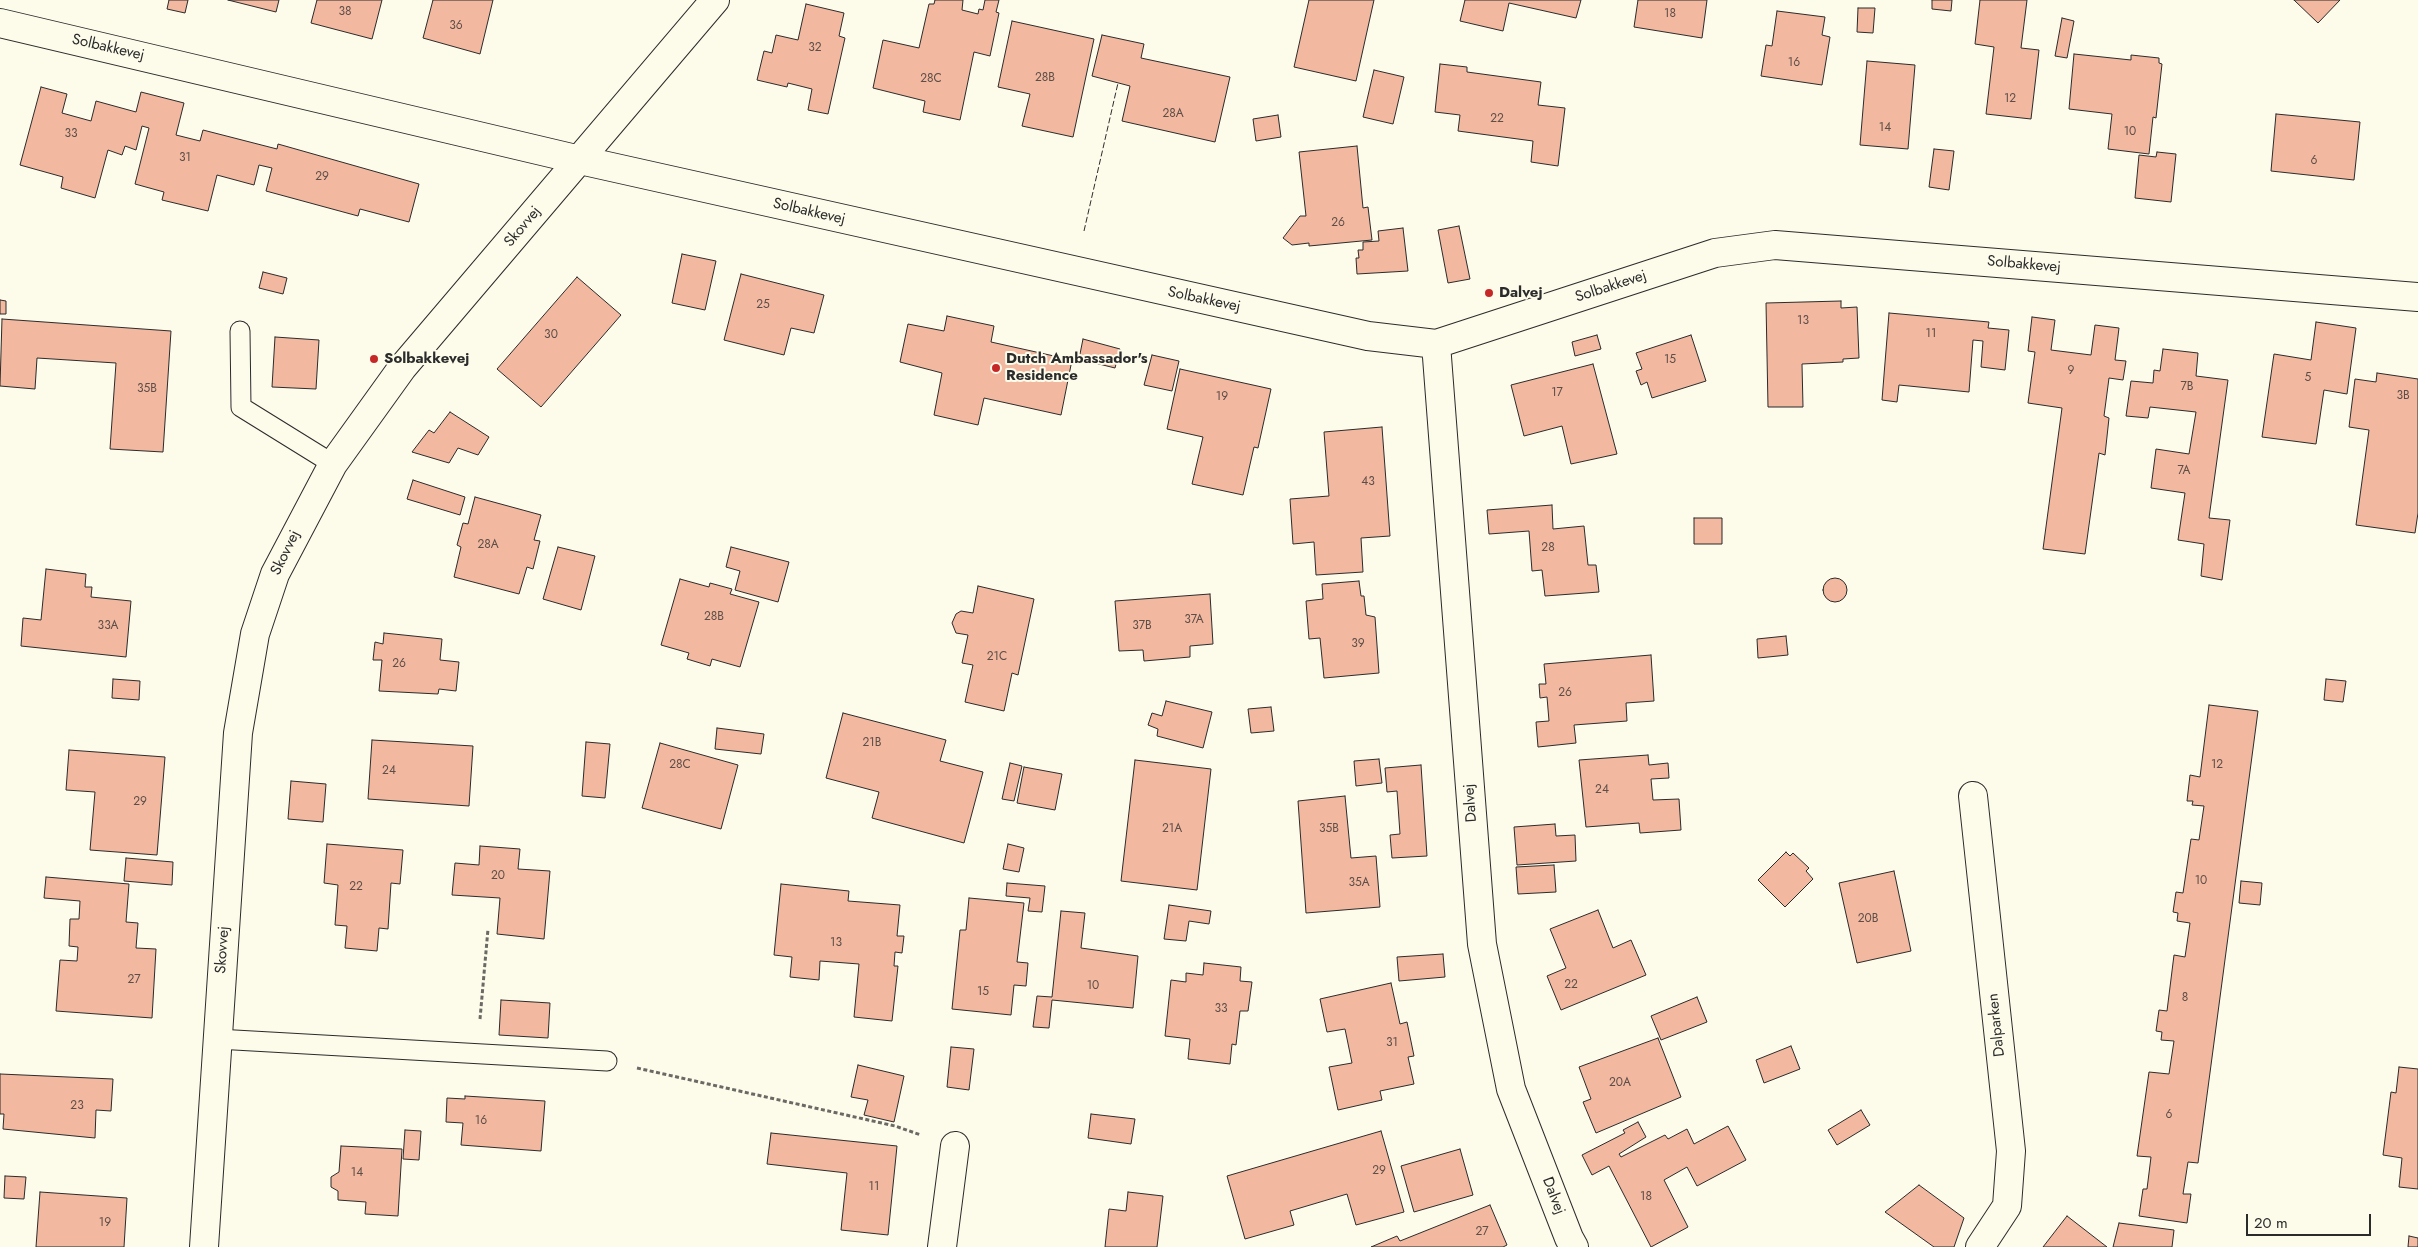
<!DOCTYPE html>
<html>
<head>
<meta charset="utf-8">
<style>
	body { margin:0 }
	#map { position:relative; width:2418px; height:1247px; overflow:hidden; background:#fdfbea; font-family:Jost,sans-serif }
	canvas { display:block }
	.scale { position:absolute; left:2246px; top:1214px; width:125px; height:22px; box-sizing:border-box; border:2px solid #2b2b2b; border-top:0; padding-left:6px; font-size:15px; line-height:18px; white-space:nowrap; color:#2b2b2b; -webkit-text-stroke:4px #fdfbea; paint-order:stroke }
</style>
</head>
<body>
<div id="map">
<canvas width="2418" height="1247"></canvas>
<div class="scale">20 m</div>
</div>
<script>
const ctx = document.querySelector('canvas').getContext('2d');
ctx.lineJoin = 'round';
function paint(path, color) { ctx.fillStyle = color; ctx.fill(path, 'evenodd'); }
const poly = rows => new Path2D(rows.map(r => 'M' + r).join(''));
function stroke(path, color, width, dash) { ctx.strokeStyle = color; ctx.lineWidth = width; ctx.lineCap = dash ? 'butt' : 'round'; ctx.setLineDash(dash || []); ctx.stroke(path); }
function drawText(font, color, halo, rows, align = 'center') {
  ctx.font = font + ' Jost,sans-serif'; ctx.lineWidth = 4; ctx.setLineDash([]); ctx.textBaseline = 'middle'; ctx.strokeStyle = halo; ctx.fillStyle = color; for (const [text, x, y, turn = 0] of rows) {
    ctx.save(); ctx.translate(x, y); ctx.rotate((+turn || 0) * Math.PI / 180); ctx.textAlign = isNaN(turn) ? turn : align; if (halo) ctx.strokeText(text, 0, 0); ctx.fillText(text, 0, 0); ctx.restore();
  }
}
const building = poly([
	[169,0,188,0,185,13,167,9,169,0],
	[228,0,279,0,276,12,228,0],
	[317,0,382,0,372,39,311,23,317,0],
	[433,0,493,0,480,54,423,38,433,0],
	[935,0,963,0,962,10,978,14,979,9,983,10,985,0,999,0,996,12,999,13,990,56,974,52,960,120,923,112,925,101,873,88,883,40,919,48,929,4,934,4,935,0],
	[1309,0,1374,0,1356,81,1294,67,1309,0],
	[1465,0,1581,0,1576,18,1509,3,1503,31,1460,21,1465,0],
	[1638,0,1707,0,1702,38,1634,27,1638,0],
	[1932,0,1952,0,1951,11,1932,9,1932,0],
	[1980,0,2027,0,2021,48,2039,50,2031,119,1986,114,1994,47,1975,44,1980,0],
	[2294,0,2340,0,2318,23,2294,0],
	[806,4,844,13,839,36,845,38,828,114,808,110,812,89,788,83,787,87,757,80,764,51,772,53,776,35,798,40,806,4],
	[1858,8,1875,8,1873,33,1857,32,1858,8],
	[1777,11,1825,17,1822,35,1830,37,1822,85,1761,76,1766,45,1772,46,1777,11],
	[2062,18,2074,21,2067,58,2055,56,2062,18],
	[1012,21,1094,39,1073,137,1022,126,1030,94,998,87,1012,21],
	[1102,35,1144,44,1141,58,1230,77,1215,142,1122,121,1130,86,1092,76,1102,35],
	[2074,54,2131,60,2131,55,2159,58,2159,63,2162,64,2156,118,2153,117,2149,154,2108,149,2112,114,2069,109,2074,54],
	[1867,61,1915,65,1908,149,1860,145,1867,61],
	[1440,64,1467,67,1467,72,1541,82,1538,105,1565,108,1558,166,1531,162,1533,141,1458,131,1460,115,1435,112,1440,64],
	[1374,70,1404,77,1393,124,1363,117,1374,70],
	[41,87,67,94,62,113,91,121,96,101,136,112,141,92,184,103,176,135,200,141,203,130,277,149,278,144,419,184,409,222,360,209,358,216,266,191,272,168,259,165,254,185,217,175,208,211,162,200,164,192,135,184,149,128,142,126,136,150,125,146,122,155,108,150,95,198,61,188,63,177,20,165,41,87],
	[2276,114,2360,122,2354,180,2271,171,2276,114],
	[1278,115,1281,137,1256,141,1253,119,1278,115],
	[1357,146,1363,208,1368,207,1372,240,1309,246,1309,243,1292,245,1283,238,1300,216,1306,216,1299,152,1357,146],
	[1934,149,1954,151,1949,190,1929,187,1934,149],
	[2157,152,2176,154,2171,202,2135,198,2139,155,2156,157,2157,152],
	[1459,226,1470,279,1448,283,1438,230,1459,226],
	[1403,228,1408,271,1357,274,1356,258,1359,258,1358,250,1363,250,1363,242,1379,241,1378,231,1403,228],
	[682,254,716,261,705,310,672,303,682,254],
	[263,272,287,278,283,294,259,288,263,272],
	[741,274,824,295,814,333,791,328,784,355,724,340,741,274],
	[577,277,621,315,541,407,497,369,577,277],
	[0,300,6,301,6,314,0,314,0,300],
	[1841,301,1841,308,1857,307,1859,358,1843,359,1843,362,1802,364,1803,407,1768,407,1766,303,1841,301],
	[1889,313,1989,322,1988,328,2009,330,2005,370,1981,367,1983,341,1973,340,1969,392,1899,385,1897,402,1882,400,1889,313],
	[947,316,994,326,991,342,1072,360,1061,415,984,398,978,425,934,415,942,373,900,362,908,324,944,331,947,316],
	[2032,317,2055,320,2051,350,2091,355,2095,325,2119,328,2115,360,2126,361,2123,380,2109,378,2104,416,2109,418,2105,455,2099,453,2085,554,2043,549,2062,408,2028,403,2035,352,2028,351,2032,317],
	[2,319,171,331,163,452,110,449,116,363,37,358,35,389,0,386,2,319],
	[2316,322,2356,328,2347,394,2324,390,2316,444,2262,437,2274,354,2311,360,2316,322],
	[1597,335,1601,349,1575,356,1572,342,1597,335],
	[1691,335,1706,381,1652,398,1647,382,1641,385,1636,371,1642,369,1636,353,1691,335],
	[275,337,319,340,316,389,272,387,275,337],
	[1083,339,1120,349,1115,368,1079,359,1083,339],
	[2163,349,2198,353,2196,376,2228,380,2209,518,2230,520,2222,580,2201,576,2204,544,2178,540,2185,493,2151,488,2156,449,2189,454,2196,412,2150,407,2148,418,2126,416,2131,381,2153,383,2154,370,2160,371,2163,349],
	[1152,355,1179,361,1172,391,1144,385,1152,355],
	[1593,364,1617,454,1571,464,1562,426,1524,436,1511,385,1593,364],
	[1180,369,1271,389,1258,448,1254,447,1243,495,1192,484,1203,437,1167,429,1180,369],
	[2377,373,2418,379,2418,513,2415,533,2356,525,2369,430,2349,427,2355,379,2376,382,2377,373],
	[450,412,489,437,478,455,458,448,449,463,412,452,429,430,434,433,450,412],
	[1382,427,1390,536,1361,538,1363,572,1316,575,1314,542,1293,544,1290,499,1329,496,1324,432,1382,427],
	[413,480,465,497,460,515,407,499,413,480],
	[475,497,541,515,534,540,540,541,533,569,527,567,519,594,454,577,461,547,457,545,463,523,468,524,475,497],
	[1552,505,1553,529,1584,526,1588,565,1596,565,1599,592,1545,596,1542,570,1532,571,1529,531,1489,534,1487,510,1552,505],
	[1694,518,1722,518,1722,544,1694,544,1694,518],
	[558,547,595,556,581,610,543,599,558,547],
	[731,547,789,562,778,602,735,590,740,571,726,567,731,547],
	[46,569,86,574,85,587,92,587,91,597,131,601,126,657,21,646,23,618,41,620,46,569],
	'1823 590a12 12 0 1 1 24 0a12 12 0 1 1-24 0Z',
	[680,579,709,587,710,583,732,589,730,594,759,602,740,667,712,659,710,666,687,659,689,653,661,645,680,579],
	[1359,581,1361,596,1364,596,1366,615,1375,617,1379,673,1324,678,1320,638,1309,639,1306,601,1323,599,1322,584,1359,581],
	[978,586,1034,599,1018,675,1012,673,1004,711,965,702,973,665,962,663,968,635,956,633,952,623,956,614,961,611,973,613,978,586],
	[1210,594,1213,644,1190,646,1190,657,1144,661,1143,650,1119,651,1115,601,1210,594],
	[384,633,442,639,440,660,459,662,456,691,439,689,438,694,379,691,382,660,373,660,375,642,383,644,384,633],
	[1786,636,1788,655,1758,658,1757,639,1786,636],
	[1651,655,1654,701,1626,703,1627,721,1574,725,1576,743,1538,747,1536,722,1549,721,1547,697,1540,698,1539,684,1546,684,1544,664,1651,655],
	[113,679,140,681,139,700,112,698,113,679],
	[2326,679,2346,681,2343,702,2324,700,2326,679],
	[1166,701,1212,712,1203,748,1157,736,1158,729,1148,725,1152,713,1162,716,1166,701],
	[2209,705,2258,711,2198,1163,2188,1162,2183,1194,2191,1194,2187,1223,2139,1216,2143,1189,2147,1189,2151,1157,2137,1156,2149,1072,2169,1074,2174,1041,2161,1040,2162,1032,2156,1031,2159,1010,2167,1011,2174,955,2185,957,2190,923,2177,921,2178,913,2173,912,2176,892,2183,893,2191,839,2199,840,2204,806,2192,805,2193,801,2187,801,2190,775,2200,777,2209,705],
	[1271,707,1274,731,1251,733,1248,709,1271,707],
	[843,713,946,740,940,761,983,772,964,843,872,818,879,792,826,778,843,713],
	[717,728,764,734,761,754,715,749,717,728],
	[372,740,473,746,469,806,368,799,372,740],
	[586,742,610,744,605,798,582,796,586,742],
	[660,743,738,765,721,829,642,808,660,743],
	[69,750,165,757,157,855,90,850,95,792,66,790,69,750],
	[1648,755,1649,765,1668,763,1669,778,1651,779,1653,800,1679,799,1681,830,1640,833,1639,823,1586,827,1579,760,1648,755],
	[1379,759,1382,783,1356,786,1354,761,1379,759],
	[1135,760,1211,769,1197,890,1121,881,1135,760],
	[1010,763,1022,766,1014,801,1002,799,1010,763],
	[1421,765,1427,856,1392,858,1390,835,1400,834,1397,791,1387,792,1385,768,1421,765],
	[1024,767,1062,774,1055,810,1017,803,1024,767],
	[291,781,326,784,323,822,288,819,291,781],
	[1345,796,1351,858,1376,856,1380,907,1306,913,1298,801,1345,796],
	[1555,824,1556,836,1575,835,1576,861,1517,865,1514,827,1555,824],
	[327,844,403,850,400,884,391,883,388,929,379,928,377,951,345,948,347,926,335,925,338,885,324,883,327,844],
	[1008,844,1024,848,1019,872,1003,869,1008,844],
	[480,846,520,849,518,869,550,871,544,939,497,934,500,898,452,895,455,863,479,865,480,846],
	[1786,852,1790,856,1793,853,1809,868,1806,871,1813,879,1785,907,1758,880,1786,852],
	[126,858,173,862,172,885,124,881,126,858],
	[1554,865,1556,892,1518,894,1516,867,1554,865],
	[1894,871,1911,951,1857,963,1839,883,1894,871],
	[46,877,129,884,126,922,138,923,136,948,156,949,152,1018,56,1011,60,960,77,961,78,947,69,946,70,919,79,919,80,901,44,898,46,877],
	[2241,881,2262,883,2260,905,2239,903,2241,881],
	[1007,883,1045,886,1042,912,1028,911,1030,898,1006,896,1007,883],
	[781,884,849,891,848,901,900,905,897,936,904,936,902,953,895,952,894,966,898,966,892,1021,854,1017,859,964,820,961,819,980,790,977,792,957,774,955,781,884],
	[969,898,1024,903,1017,962,1028,963,1026,986,1014,985,1011,1015,952,1009,960,930,966,930,969,898],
	[1169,905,1211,911,1209,924,1189,921,1186,941,1164,939,1169,905],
	[1598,910,1613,948,1631,940,1646,975,1561,1010,1547,976,1566,968,1550,929,1598,910],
	[1061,911,1085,913,1081,948,1138,956,1133,1008,1052,1000,1049,1028,1033,1027,1037,996,1052,997,1061,911],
	[1443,954,1445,977,1399,981,1397,957,1443,954],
	[1204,963,1241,967,1240,981,1252,982,1248,1011,1240,1011,1236,1045,1232,1044,1230,1064,1188,1059,1190,1039,1165,1036,1171,980,1186,982,1186,973,1203,975,1204,963],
	[1391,983,1400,1024,1407,1022,1414,1056,1408,1057,1414,1084,1380,1091,1382,1100,1338,1110,1329,1067,1352,1063,1345,1029,1327,1032,1320,999,1391,983],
	[1697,997,1707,1022,1661,1040,1651,1016,1697,997],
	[501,1000,550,1003,548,1038,499,1035,501,1000],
	[1658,1038,1681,1097,1596,1133,1583,1102,1591,1099,1579,1067,1658,1038],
	[1791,1046,1800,1069,1764,1083,1756,1060,1791,1046],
	[951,1047,974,1049,969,1090,947,1087,951,1047],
	[858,1065,904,1076,894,1122,864,1115,868,1100,851,1097,858,1065],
	[2399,1067,2418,1069,2418,1189,2399,1187,2402,1158,2383,1155,2391,1092,2396,1093,2399,1067],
	[0,1074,113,1079,111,1111,96,1110,95,1138,3,1129,4,1114,0,1114,0,1074],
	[465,1096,545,1101,541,1151,461,1145,463,1123,446,1122,447,1098,465,1099,465,1096],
	[1861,1110,1870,1125,1837,1145,1828,1130,1861,1110],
	[1091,1114,1135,1119,1131,1144,1088,1138,1091,1114],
	[1638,1122,1646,1137,1619,1154,1621,1157,1665,1135,1668,1139,1687,1129,1694,1144,1728,1126,1746,1160,1697,1186,1687,1167,1664,1180,1688,1227,1651,1247,1609,1166,1592,1175,1582,1155,1625,1133,1623,1130,1638,1122],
	[405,1130,421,1131,419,1160,403,1159,405,1130],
	[1381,1131,1404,1212,1356,1225,1347,1194,1290,1211,1294,1225,1245,1239,1227,1176,1381,1131],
	[771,1133,897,1146,888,1235,841,1230,847,1173,767,1164,771,1133],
	[341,1146,402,1149,398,1216,365,1214,366,1202,338,1200,338,1191,331,1187,331,1177,339,1172,341,1146],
	[1460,1149,1473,1195,1414,1212,1401,1166,1460,1149],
	[5,1176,26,1177,24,1199,4,1198,5,1176],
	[1919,1185,1964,1218,1954,1247,1934,1247,1885,1212,1919,1185],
	[40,1192,127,1198,124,1247,36,1247,40,1192],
	[1128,1192,1163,1196,1157,1247,1105,1247,1109,1209,1126,1211,1128,1192],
	[1490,1205,1507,1245,1503,1247,1371,1247,1397,1236,1400,1241,1490,1205],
	[2067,1216,2107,1247,2043,1247,2067,1216],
	[2119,1223,2174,1230,2172,1247,2113,1247,2119,1223],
	[2409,1236,2418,1238,2418,1247,2408,1247,2409,1236]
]);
const path = poly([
	[480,1019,488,929],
	[637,1068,895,1126,921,1135]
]);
const lane = poly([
	[240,331,241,407,333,464],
	[217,1039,607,1061]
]);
const street = poly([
	[0,23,580,160,1368,336,1436,344,1715,253,1775,245,2418,297],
	[1436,344,1482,944,1511,1089,1569,1238,1574,1247],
	[1973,796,2011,1151,2007,1206,1980,1247],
	[204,1247,238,733,255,634,275,574,333,464,402,368,715,0],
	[942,1247,955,1146]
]);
const fence = poly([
	[1084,231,1118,83]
]);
const markers = [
	[1489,293,5,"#c62828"],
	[374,359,5,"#c62828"],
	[996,368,5,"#c62828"]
];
const numberNames = [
	["38",345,12],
	["18",1670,14],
	["36",456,26],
	["32",815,48],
	["16",1794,63],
	["28B",1045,78],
	["28C",931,79],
	["12",2010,99],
	["28A",1173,114],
	["22",1497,119],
	["14",1885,128],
	["10",2130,132],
	["33",71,134],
	["31",185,158],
	["6",2314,161],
	["29",322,177],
	["26",1338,223],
	["25",763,305],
	["13",1803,321],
	["11",1931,334],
	["30",551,335],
	["15",1670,360],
	["9",2071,371],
	["5",2308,378],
	["7B",2187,387],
	["35B",147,389],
	["17",1557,393],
	["3B",2403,396],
	["19",1222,397],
	["7A",2184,471],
	["43",1368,482],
	["28A",488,545],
	["28",1548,548],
	["28B",714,617],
	["37A",1194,620],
	["33A",108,626],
	["37B",1142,626],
	["39",1358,644],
	["21C",997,657],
	["26",399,664],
	["26",1565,693],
	["21B",872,743],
	["28C",680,765],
	["12",2217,765],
	["24",389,771],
	["24",1602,790],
	["29",140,802],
	["21A",1172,829],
	["35B",1329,829],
	["20",498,876],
	["10",2201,881],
	["35A",1359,883],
	["22",356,887],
	["20B",1868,919],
	["13",836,943],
	["27",134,980],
	["22",1571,985],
	["10",1093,986],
	["15",983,992],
	["8",2185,998],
	["33",1221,1009],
	["31",1392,1043],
	["20A",1620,1083],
	["23",77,1106],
	["6",2169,1115],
	["16",481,1121],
	["29",1379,1171],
	["14",357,1173],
	["11",874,1187],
	["18",1646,1197],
	["19",105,1223],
	["27",1482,1232]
];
const streetNames = [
	["Solbakkevej",108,48,13],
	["Solbakkevej",809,212,13],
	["Skovvej",523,227,-50],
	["Solbakkevej",2024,265,5],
	["Solbakkevej",1611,287,-18],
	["Solbakkevej",1204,300,12],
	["Skovvej",286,553,-64],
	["Dalvej",1471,803,-94],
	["Skovvej",223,950,-86],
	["Dalparken",1997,1025,-96],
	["Dalvej",1553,1196,69]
];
const poiNames = [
	["Dalvej",1499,293],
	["Solbakkevej",384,359],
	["Dutch Ambassador's",1006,359],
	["Residence",1006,376]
];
paint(building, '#f2b8a0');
stroke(building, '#2b2b2b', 1);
stroke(lane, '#2b2b2b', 21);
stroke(street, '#2b2b2b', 30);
stroke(path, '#6a6964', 3, [4, 2.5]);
stroke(lane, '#fdfbea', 19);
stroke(street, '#fdfbea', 28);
stroke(fence, '#2b2b2b', 1, [6, 2.5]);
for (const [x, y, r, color] of markers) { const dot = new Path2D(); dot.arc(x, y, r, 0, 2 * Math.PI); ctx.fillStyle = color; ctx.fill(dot); stroke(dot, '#fdfbea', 2); }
drawText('12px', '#5d4e48', null, numberNames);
drawText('15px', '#2b2b2b', '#fdfbea', streetNames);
drawText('bold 15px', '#2b2b2b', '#fdfbea', poiNames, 'left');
</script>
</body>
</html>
